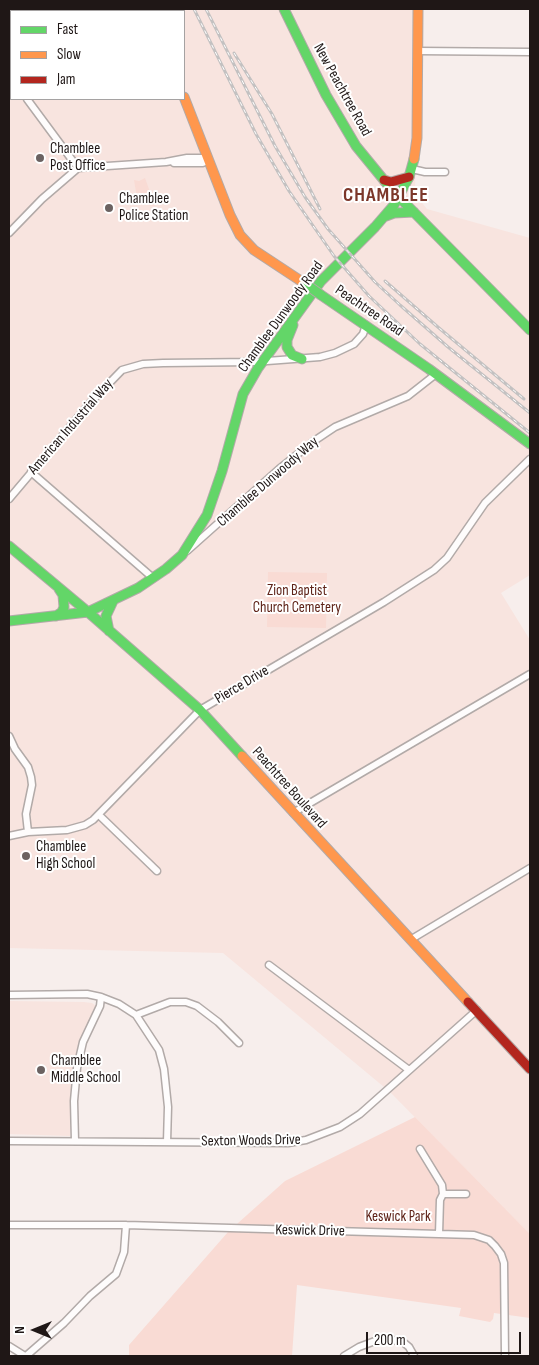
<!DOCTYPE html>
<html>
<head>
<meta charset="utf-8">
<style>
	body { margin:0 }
	#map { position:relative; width:539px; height:1365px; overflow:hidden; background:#f7eeec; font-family:"Sofia Sans Condensed",sans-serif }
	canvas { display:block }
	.frame { position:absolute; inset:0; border:10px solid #1f1716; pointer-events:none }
	.legend { position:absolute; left:10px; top:10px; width:175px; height:90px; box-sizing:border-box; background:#fff; border:1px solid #a5a2a2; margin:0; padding:6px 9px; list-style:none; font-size:15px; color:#1f1716 }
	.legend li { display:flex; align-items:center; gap:10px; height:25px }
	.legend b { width:25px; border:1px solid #a5a2a2 }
	.north { position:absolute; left:10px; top:1305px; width:50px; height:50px; -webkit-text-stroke:4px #fff; paint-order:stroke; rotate:270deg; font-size:14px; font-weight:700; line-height:20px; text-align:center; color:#1f1716 }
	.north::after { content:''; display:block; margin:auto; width:18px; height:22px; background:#1f1716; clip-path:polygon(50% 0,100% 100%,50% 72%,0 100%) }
	.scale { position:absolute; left:366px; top:1332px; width:155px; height:22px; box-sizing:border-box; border:2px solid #1f1716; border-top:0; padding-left:6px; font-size:15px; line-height:18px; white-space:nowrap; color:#1f1716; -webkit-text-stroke:4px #fff; paint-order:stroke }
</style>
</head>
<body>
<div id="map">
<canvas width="539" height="1365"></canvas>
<div class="frame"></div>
<ul class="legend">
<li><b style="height:6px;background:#63d668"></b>Fast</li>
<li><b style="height:6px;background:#ff974d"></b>Slow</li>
<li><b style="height:6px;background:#b3261e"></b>Jam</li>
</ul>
<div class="north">N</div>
<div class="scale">200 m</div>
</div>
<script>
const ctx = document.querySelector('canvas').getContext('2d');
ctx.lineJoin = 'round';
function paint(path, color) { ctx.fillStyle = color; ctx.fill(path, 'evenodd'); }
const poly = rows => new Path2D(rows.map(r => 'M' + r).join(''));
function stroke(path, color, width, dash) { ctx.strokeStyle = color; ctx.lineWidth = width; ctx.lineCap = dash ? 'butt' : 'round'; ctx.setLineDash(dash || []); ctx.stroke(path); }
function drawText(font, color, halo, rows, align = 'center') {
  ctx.font = font + ' "Sofia Sans Condensed",sans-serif'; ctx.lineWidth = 4; ctx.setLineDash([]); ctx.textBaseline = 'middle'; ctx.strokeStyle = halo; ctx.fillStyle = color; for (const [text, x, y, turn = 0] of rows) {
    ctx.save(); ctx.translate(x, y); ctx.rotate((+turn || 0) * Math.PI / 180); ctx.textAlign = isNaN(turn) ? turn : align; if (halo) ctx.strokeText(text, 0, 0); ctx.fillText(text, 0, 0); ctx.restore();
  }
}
const built = poly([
	[9,9,418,9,415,194,427,209,530,238,530,575,501,593,530,640,530,1237,530,1234,390,1092,223,953,9,948],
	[11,11,184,11,184,99,11,99],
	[9,1001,84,1002,92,1003,96,1006,73,1079,70,1136,9,1134]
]);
const green = poly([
	[145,178,155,206,138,204,134,180,139,181],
	[268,572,327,573,326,628,267,627],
	[415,1117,530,1234,530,1318,494,1313,493,1319,490,1322,459,1316,461,1308,297,1285,292,1356,129,1356,129,1345,228,1232,285,1181]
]);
const street = poly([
	[58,11,60,9],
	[418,51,530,52],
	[9,73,11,77],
	[27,99,78,168],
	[174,163,203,163,208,160],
	[412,169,425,172,445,172],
	[9,233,42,199,78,168,166,162,187,158,202,158,208,160],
	[31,472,153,578],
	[9,499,90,403,122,370,143,364,163,363,254,362,320,357,335,353,354,344,363,334,366,325],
	[187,551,279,469,314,441,335,427,408,396,436,374],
	[9,736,15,749,28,767,31,777,32,785,26,814,28,832],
	[293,813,530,674],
	[99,815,157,871],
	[9,836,28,832,67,830,85,825,93,820,200,710,384,602,434,570,447,558,485,503,530,459],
	[410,940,530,868],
	[269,965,409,1070],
	[9,995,87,994,101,997,119,1004,136,1015,159,1050,164,1069,168,1107,167,1142],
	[136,1015,170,1002,186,1002,197,1006,218,1022,239,1043],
	[9,1141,288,1143,306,1140,340,1127,360,1114,477,1010],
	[75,1141,74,1101,77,1068,83,1042,100,1006,101,997],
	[420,1149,442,1185,443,1194,440,1200,439,1234],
	[443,1194,466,1194],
	[9,1225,126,1225,474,1235,489,1240,495,1246,501,1254,504,1263,505,1356],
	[9,1346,25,1356],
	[26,1356,64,1323,90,1296,116,1274,124,1252,126,1225],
	[344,1356,359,1347,375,1341,387,1339,403,1342,409,1347,414,1356]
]);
const fast = poly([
	[137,9,138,11],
	[284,9,326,95,356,146,392,190,530,330],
	[386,216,394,213,414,212],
	[321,295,429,369,530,444],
	[293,325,287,340,287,347,292,355,302,359],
	[9,546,88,612,200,710,242,756],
	[56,616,62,612,64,607,63,595,59,589],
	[9,621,88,612,138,588,166,569,182,555,207,515,222,471,243,394,258,368,321,281,375,227,394,205,409,177,414,159],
	[109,631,106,616,113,601]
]);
const slow = poly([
	[184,97,230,215,240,235,254,250,307,285],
	[414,159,417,138,418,9],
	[242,756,468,1002]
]);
const jam = poly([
	[384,180,391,182,409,177],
	[468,1002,530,1069]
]);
const rail = poly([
	[194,9,256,134,289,191,334,256,369,296,420,344,530,433],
	[206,9,275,146,305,197,328,229,375,282,400,305,448,347,530,413],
	[234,53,272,114,320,209],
	[385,281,439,328,524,399]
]);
const fastBridge = poly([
	[307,285,321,295]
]);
const markers = [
	[40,158,5,"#6b6261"],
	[109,208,5,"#6b6261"],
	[26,856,5,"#6b6261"],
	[41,1070,5,"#6b6261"]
];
const streetNames = [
	["New Peachtree Road",342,90,61],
	["Peachtree Road",369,311,34],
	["Chamblee Dunwoody Road",281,317,-54],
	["American Industrial Way",71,427,-49],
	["Chamblee Dunwoody Way",268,482,-41],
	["Pierce Drive",242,685,-31],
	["Peachtree Boulevard",289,788,48],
	["Sexton Woods Drive",251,1141,-1],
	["Keswick Drive",310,1231,1]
];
const poiNames = [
	["Chamblee",50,149],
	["Post Office",50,166],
	["Chamblee",119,199],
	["Police Station",119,216],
	["Chamblee",36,847],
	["High School",36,864],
	["Chamblee",51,1061],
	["Middle School",51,1078]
];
const parkNames = [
	["Zion Baptist",297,591],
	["Church Cemetery",297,608],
	["Keswick Park",398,1217]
];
const districtNames = [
	["CHAMBLEE",386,196]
];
paint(built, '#f8e4df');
paint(green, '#f9dbd4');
stroke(street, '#b2aaa8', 9);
stroke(fast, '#b2aaa8', 11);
stroke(slow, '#b2aaa8', 11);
stroke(jam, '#b2aaa8', 11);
stroke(street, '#fefcfc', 6);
stroke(fast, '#63d668', 9);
stroke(slow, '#ff974d', 9);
stroke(jam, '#b3261e', 9);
stroke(rail, '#c3c1c1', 3);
stroke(rail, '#fff', 1, [4]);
stroke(fastBridge, '#b2aaa8', 11, []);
stroke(fastBridge, '#63d668', 9);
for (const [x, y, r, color] of markers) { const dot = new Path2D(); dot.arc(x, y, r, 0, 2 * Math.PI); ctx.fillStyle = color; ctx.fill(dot); stroke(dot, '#fff', 2); }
drawText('15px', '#1f1716', '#fff', streetNames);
drawText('15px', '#1f1716', '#fff', poiNames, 'left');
drawText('15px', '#5e2318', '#fff', parkNames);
ctx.letterSpacing = '1px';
drawText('bold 20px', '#7c372a', '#fff', districtNames);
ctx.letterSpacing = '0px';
</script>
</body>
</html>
